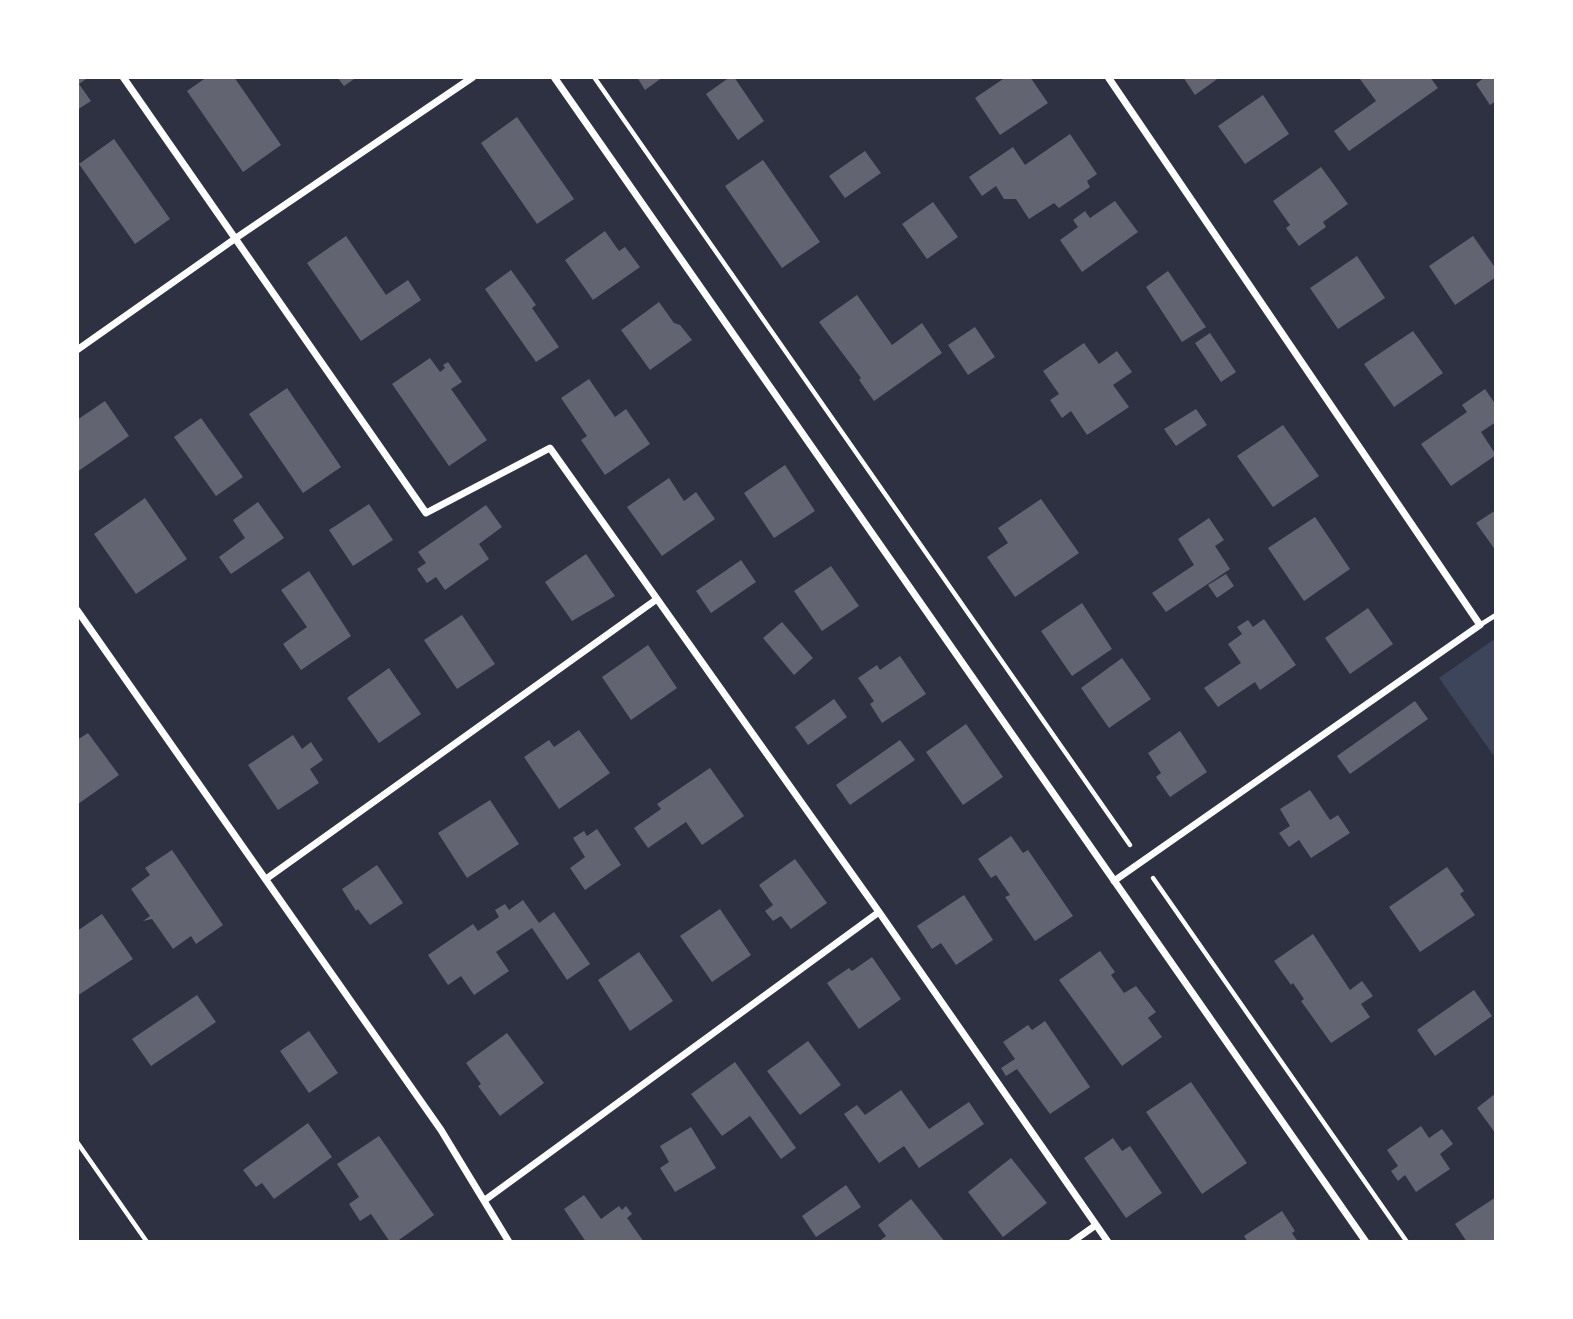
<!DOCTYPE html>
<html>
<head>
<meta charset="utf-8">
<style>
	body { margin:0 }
	#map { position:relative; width:1573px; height:1319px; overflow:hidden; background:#2d3142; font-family:Literata,serif }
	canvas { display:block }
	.frame { position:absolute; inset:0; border:79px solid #fff; pointer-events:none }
</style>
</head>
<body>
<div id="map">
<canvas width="1573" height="1319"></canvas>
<div class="frame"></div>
</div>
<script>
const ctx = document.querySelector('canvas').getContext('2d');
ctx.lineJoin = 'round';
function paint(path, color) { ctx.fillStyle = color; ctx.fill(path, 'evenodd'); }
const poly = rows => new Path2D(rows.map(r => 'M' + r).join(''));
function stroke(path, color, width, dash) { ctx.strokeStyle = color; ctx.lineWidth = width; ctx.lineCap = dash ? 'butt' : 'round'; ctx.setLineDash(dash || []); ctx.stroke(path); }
const green = poly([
	[1496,638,1496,759,1439,678]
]);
const building = poly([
	[77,77,89,77,79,84,91,101,77,110],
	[207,77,234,77,281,145,243,172,187,91],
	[337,77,357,77,344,86],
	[637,77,663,77,645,90],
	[730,77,734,77,764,121,738,140,706,94],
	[1006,77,1030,77,1048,103,1000,135,975,98],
	[1183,77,1220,77,1195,95],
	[1362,77,1430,77,1438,88,1349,151,1334,131,1376,101,1360,79],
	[1485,77,1496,77,1496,101,1490,105,1476,84],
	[1263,95,1289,134,1245,164,1218,126],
	[517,117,574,199,537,224,481,143],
	[1070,134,1097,174,1087,181,1090,187,1059,208,1054,203,1029,219,1016,199,1004,199,996,186,982,196,969,177,1013,147,1025,165],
	[114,139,170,219,135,244,79,164],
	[865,151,881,173,845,198,829,176],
	[763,160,820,242,782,268,725,186],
	[1321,167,1348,204,1323,222,1326,227,1299,246,1286,228,1290,225,1273,201],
	[1115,201,1138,232,1082,272,1060,240,1078,227,1073,220,1085,211,1090,218],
	[933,202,958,237,927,259,902,224],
	[605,231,619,251,625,247,640,267,593,300,565,260],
	[346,236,386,295,408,280,421,300,361,341,307,263],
	[1473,236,1496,269,1496,277,1455,305,1429,266],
	[1357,256,1385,298,1338,329,1310,288],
	[511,270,536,305,532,308,559,347,536,362,485,289],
	[1168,271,1206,327,1182,342,1146,287],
	[857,295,892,345,922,323,942,353,874,401,859,380,861,378,819,322],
	[659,302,674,323,680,325,692,340,650,370,621,330],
	[975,327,995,357,968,375,948,345],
	[1413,331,1443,373,1394,407,1364,364],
	[1210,333,1236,372,1221,382,1195,343],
	[1084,343,1099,364,1117,351,1132,372,1113,385,1129,407,1087,435,1071,411,1062,418,1050,400,1059,394,1043,371],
	[430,358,440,372,445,368,443,365,448,362,462,382,451,389,487,440,449,466,392,384],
	[589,379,615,417,626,409,650,444,605,475,581,440,587,436,561,398],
	[287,388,341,467,303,493,249,414],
	[1485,389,1496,405,1496,422,1481,432,1496,455,1451,486,1421,444,1467,412,1462,405],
	[105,401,129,436,77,472,77,420],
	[1196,409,1207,425,1176,446,1164,429],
	[201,418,243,477,216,496,174,437],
	[1283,425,1319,476,1273,507,1237,456],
	[785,465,815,511,774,538,744,493],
	[669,478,684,501,696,492,715,519,662,556,627,507],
	[145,498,187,559,136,594,94,534],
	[1041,499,1079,553,1015,597,987,557,1008,543,998,528],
	[258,502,284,538,231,574,219,557,245,538,233,520],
	[369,504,393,540,353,566,329,530],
	[486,505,502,527,479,544,489,559,445,590,436,577,427,583,417,569,426,563,418,552],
	[1496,510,1496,551,1476,523],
	[1315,517,1350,569,1304,601,1268,548],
	[1209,518,1224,540,1215,546,1230,569,1166,612,1152,593,1194,565,1178,539],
	[586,554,615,596,572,621,545,582],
	[741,560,756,582,711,613,696,591],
	[831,566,859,606,822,631,794,591],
	[309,571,351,636,301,670,283,644,307,627,281,590],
	[1226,574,1234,586,1217,598,1208,585],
	[1082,603,1112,649,1072,676,1041,631],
	[1368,608,1393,644,1350,674,1325,638],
	[462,615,495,664,457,689,424,640],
	[1264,619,1296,665,1260,690,1255,682,1218,707,1204,688,1241,663,1228,644,1242,634,1237,627,1248,620,1253,627],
	[782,622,813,658,794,675,763,638],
	[648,645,677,688,631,720,602,677],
	[900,656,926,694,882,723,870,704,874,701,858,678,877,665,880,670],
	[1122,658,1151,699,1109,728,1081,688],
	[389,668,421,714,379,743,347,698],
	[834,699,847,717,808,745,795,727],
	[1415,701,1428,719,1350,774,1337,756],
	[966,724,1003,777,963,805,926,752],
	[579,730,610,773,559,809,524,757,549,740,554,747],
	[1180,731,1207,772,1170,797,1156,777,1161,773,1148,753],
	[88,733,119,775,78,804,77,740],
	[293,735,302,749,311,742,323,760,310,769,319,783,278,810,248,765],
	[900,740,915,760,850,805,836,785],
	[710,768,744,816,702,845,686,822,648,848,634,828,661,809,657,804],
	[1310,790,1330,820,1338,815,1350,833,1311,858,1299,840,1289,847,1279,833,1290,826,1280,809],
	[490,800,519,844,467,878,438,833],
	[597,829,621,865,585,890,570,868,585,857,573,838,584,831,587,836],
	[1011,836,1023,853,1028,850,1073,916,1035,941,1005,897,1010,895,996,875,991,878,978,859],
	[172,850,223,925,196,944,191,936,173,949,152,919,143,921,150,916,131,889,150,875,145,868],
	[795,859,827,903,791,929,781,916,773,921,765,911,773,905,759,885],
	[377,865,403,903,370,925,358,909,356,911,342,889],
	[1447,867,1464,891,1460,894,1475,915,1420,952,1389,907],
	[964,895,993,940,956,965,941,943,932,949,917,926],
	[523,900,539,923,554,912,590,964,567,980,532,928,496,952,509,971,474,995,461,976,448,985,428,955,473,924,478,931,499,917,495,910,505,904,509,910],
	[720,909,751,955,712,982,680,936],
	[102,914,133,959,77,996,77,931],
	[1313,934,1350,990,1362,981,1373,996,1361,1004,1370,1017,1331,1043,1301,1001,1304,999,1293,983,1291,985,1274,961],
	[1100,951,1115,972,1111,975,1124,993,1136,986,1156,1012,1148,1018,1162,1037,1122,1066,1059,980],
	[639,952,673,1001,630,1031,598,980],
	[872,957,901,999,859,1029,827,983,849,968,852,971],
	[1474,990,1492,1016,1435,1056,1417,1030],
	[197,995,216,1022,151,1066,132,1039],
	[1045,1021,1090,1087,1050,1114,1017,1069,1006,1076,1001,1068,1015,1059,1003,1042,1028,1025,1032,1030],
	[309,1031,338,1073,309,1093,280,1051],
	[507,1033,544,1083,500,1116,478,1086,481,1084,466,1063],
	[808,1041,841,1085,800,1115,767,1071],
	[735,1062,796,1148,781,1159,750,1116,722,1136,691,1094],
	[1191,1082,1247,1163,1202,1194,1146,1112],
	[901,1090,929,1129,969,1102,984,1124,919,1168,904,1146,879,1163,844,1114,857,1105,865,1115],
	[1496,1093,1496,1134,1477,1108],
	[308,1123,332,1157,274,1199,262,1183,256,1187,243,1170],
	[1421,1126,1429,1138,1442,1129,1453,1144,1440,1154,1450,1169,1416,1192,1405,1175,1398,1181,1391,1171,1398,1166,1387,1150],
	[691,1127,716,1168,675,1192,660,1168,669,1162,660,1146],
	[379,1136,434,1215,396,1242,390,1242,371,1214,360,1221,349,1204,359,1197,337,1164],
	[1113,1138,1122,1151,1130,1146,1162,1193,1126,1218,1084,1158],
	[1011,1158,1047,1203,1003,1237,968,1192],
	[846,1185,861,1207,816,1237,802,1216],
	[584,1195,601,1219,619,1206,622,1210,626,1206,632,1214,627,1218,644,1242,586,1242,564,1209],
	[1496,1197,1496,1242,1467,1242,1455,1224],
	[911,1199,945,1242,878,1242,886,1236,878,1225],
	[1282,1211,1295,1231,1292,1233,1298,1242,1248,1242,1244,1236]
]);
const path = poly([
	[594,77,1130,845],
	[1153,878,1407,1242],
	[77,1142,147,1242]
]);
const service = poly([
	[1480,625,1496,615]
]);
const minor = poly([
	[123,77,426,513,550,448,879,912,1108,1242],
	[554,77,1366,1242],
	[1108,77,1480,625,1114,881],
	[77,350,236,238,473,77],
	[77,610,441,1130,509,1242],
	[266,879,657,599],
	[485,1200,879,912],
	[1072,1242,1096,1225]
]);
paint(green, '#3c4559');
paint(building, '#626471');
stroke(path, '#fff', 4.5);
stroke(service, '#fff', 5);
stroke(minor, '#fff', 7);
</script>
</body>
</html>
